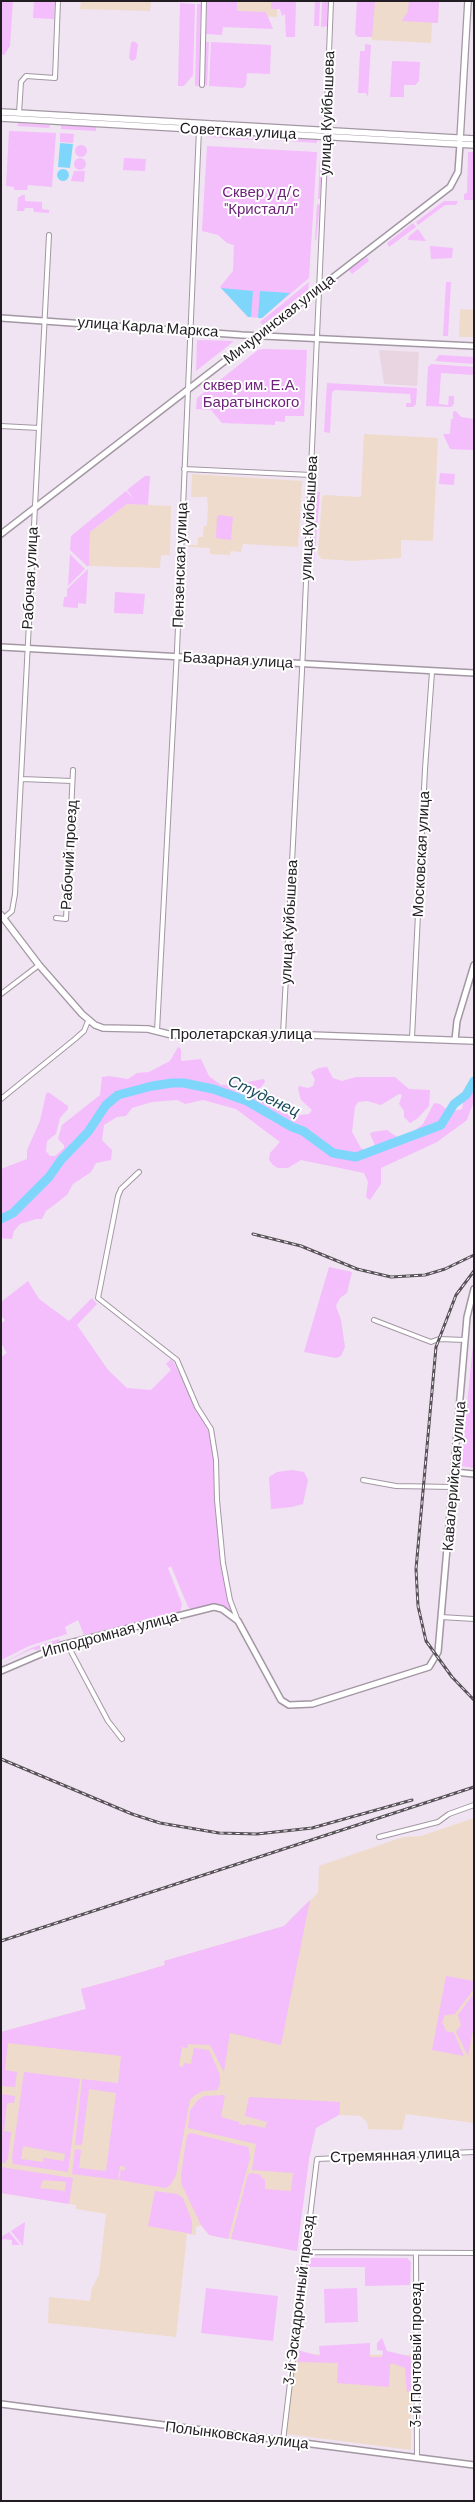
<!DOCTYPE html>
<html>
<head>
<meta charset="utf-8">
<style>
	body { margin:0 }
	#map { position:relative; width:475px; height:2502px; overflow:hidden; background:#f1e4f2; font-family:Barlow,sans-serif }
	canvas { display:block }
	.frame { position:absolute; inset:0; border:2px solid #211d22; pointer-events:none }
</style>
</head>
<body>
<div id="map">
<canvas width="475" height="2502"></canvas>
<div class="frame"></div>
</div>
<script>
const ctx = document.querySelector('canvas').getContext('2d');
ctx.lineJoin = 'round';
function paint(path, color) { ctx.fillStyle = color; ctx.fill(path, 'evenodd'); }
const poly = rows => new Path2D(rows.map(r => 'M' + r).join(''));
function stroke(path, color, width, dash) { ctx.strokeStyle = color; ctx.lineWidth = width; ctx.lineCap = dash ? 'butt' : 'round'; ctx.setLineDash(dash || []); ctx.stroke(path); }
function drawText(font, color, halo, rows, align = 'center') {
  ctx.font = font + ' Barlow,sans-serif'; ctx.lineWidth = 4; ctx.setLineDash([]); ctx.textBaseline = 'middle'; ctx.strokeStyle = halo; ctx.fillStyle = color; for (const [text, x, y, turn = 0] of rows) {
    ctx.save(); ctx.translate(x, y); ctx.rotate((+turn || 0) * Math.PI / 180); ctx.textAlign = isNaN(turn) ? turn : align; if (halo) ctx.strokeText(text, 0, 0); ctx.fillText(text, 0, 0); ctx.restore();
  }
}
const education = poly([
	[81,1,151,1,150,11,80,9],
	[213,1,277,1,277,17,213,14],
	[365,1,439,1,438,23,432,23,431,43,372,40,372,37,364,37],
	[460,309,474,310,474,337,459,337],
	[364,434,438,438,433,541,401,540,401,558,353,561,322,559,318,554,322,497,325,495,361,497],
	[192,474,302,481,298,547,243,544,241,552,231,551,230,555,210,554,210,548,189,547,189,545,198,545,198,537,203,537,204,526,207,526,208,504,207,497,191,497],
	[127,504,171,506,170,555,161,555,160,568,89,566,90,532],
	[474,1818,474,2123,406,2114,402,2130,368,2129,367,2122,360,2116,338,2115,316,2127,309,2159,297,2251,209,2235,202,2225,196,2227,196,2235,187,2234,176,2337,48,2323,49,2297,90,2301,92,2288,99,2275,106,2214,76,2209,76,2205,1,2193,1,2032,86,2009,81,1989,125,1977,165,1965,164,1961,284,1926,318,1893,319,1866,403,1837,421,1836],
	[295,2354,411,2355,411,2450,286,2434]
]);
const medical = poly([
	[379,350,419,352,417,386,384,384]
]);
const green = poly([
	[1,1,13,1,10,46,4,55,1,54],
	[34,1,55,1,54,19,33,18],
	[207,1,237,1,237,11,266,12,273,29,223,27,222,35,206,34],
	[271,1,296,1,295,37,286,37,285,14,282,16,280,9,271,9],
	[315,1,320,1,319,26,314,26],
	[322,1,328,1,327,26,321,27],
	[357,1,375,1,372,37,358,37,355,34],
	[409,1,439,1,438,23,402,21,408,11],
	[180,3,195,4,193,75,184,86,178,86],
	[197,4,201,4,199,86,195,86],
	[133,41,138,44,136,59,132,61,129,58,131,43],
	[205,42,209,42,207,86,203,82],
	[211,42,271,45,270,74,247,73,246,85,243,88,209,86],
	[365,44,371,45,368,97,366,93,358,93,360,51,365,51],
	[392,61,420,62,419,81,415,85,404,85,404,97,390,97],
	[18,123,50,125,49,128,17,126],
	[61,125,96,127,96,131,61,129],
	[9,131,56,133,52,187,28,185,27,190,14,190,14,187,6,186],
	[60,133,74,134,73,143,60,142],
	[209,133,259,137,259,140,208,137],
	[272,138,317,140,317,143,272,140],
	'75 151a6 6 0 1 1 12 0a6 6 0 1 1-12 0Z',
	[207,146,317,152,309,278,262,318,248,317,220,287,233,271,234,245,227,243,218,235,202,231],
	[468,152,474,152,474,200,464,200,464,194,467,193],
	'74 164a6 6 0 1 1 12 0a6 6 0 1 1-12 0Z',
	[124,158,146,159,145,171,123,170],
	[320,158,322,158,320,199,318,199],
	[74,171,85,171,84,182,71,181],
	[22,195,25,195,25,201,42,202,42,209,49,210,49,213,34,212,33,208,25,208,24,211,17,211,18,198],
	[444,201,458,201,456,205,445,205,418,225,416,222],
	[317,204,320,205,316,241,315,239],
	[413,223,416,227,389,247,387,243],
	[418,229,426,241,408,240,409,236],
	[430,246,453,248,452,258,431,259],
	[367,257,369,261,352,274,349,270],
	[309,282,308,290,263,325,260,322],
	[446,282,451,282,448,336,443,336],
	[197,340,234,341,196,371],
	[264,349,307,350,304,416,285,416,285,422,275,421,275,425,222,423,211,410,196,409,197,398,258,350],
	[439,355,474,357,474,364,435,361],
	[431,364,474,367,474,375,441,373,439,404,448,405,449,396,454,396,454,404,451,407,426,406,428,367],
	[327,383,417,388,416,404,413,407,406,407,406,403,411,403,410,394,335,390,332,392,330,433,324,432],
	[456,411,461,417,474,419,474,450,450,449,443,434,450,434,451,419,453,419,453,412],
	[440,473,455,474,454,485,439,484],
	[145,476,150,476,148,505,127,504,90,532,89,566,87,566,70,550,71,536,126,491,134,499,127,490],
	[316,492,320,492,314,563,311,562,314,495],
	[219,515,233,517,231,540,216,538,217,518],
	[70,554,85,569,68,586],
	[88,569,86,604,78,603,78,608,63,607,64,597,67,597,67,589],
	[115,592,145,594,143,614,114,613],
	[178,1047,181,1049,181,1061,201,1059,209,1076,221,1085,237,1084,264,1079,265,1082,257,1092,262,1101,300,1115,309,1114,312,1110,301,1100,298,1088,299,1086,308,1088,313,1086,315,1080,311,1072,319,1068,327,1067,333,1078,342,1081,356,1077,395,1077,409,1089,430,1090,429,1106,418,1118,410,1123,404,1117,404,1111,399,1104,402,1095,399,1094,381,1105,367,1101,358,1102,355,1107,352,1132,361,1148,370,1154,376,1148,370,1134,372,1132,387,1130,397,1137,409,1135,423,1124,434,1103,440,1104,450,1112,462,1109,465,1091,474,1080,474,1101,467,1120,437,1142,381,1168,381,1184,370,1200,366,1197,368,1182,364,1173,301,1160,288,1168,278,1168,273,1165,269,1160,270,1153,280,1142,236,1109,203,1100,185,1104,177,1100,152,1102,132,1108,126,1116,117,1117,104,1125,102,1140,112,1150,111,1160,96,1163,91,1172,73,1184,67,1195,46,1211,42,1219,36,1219,20,1224,14,1231,12,1239,1,1238,1,1169,27,1159,27,1150,40,1121,46,1094,48,1092,68,1106,68,1109,60,1118,56,1134,47,1141,46,1151,50,1156,55,1156,64,1148,64,1145,58,1139,62,1125,100,1095,102,1077,109,1076,128,1079,137,1073,149,1072,170,1061],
	[329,1267,352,1272,347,1293,340,1298,336,1306,341,1320,345,1347,341,1356,336,1358,304,1352],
	[28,1281,39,1299,69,1321,92,1298,97,1304,77,1325,108,1370,127,1388,151,1390,171,1370,166,1364,171,1359,174,1363,210,1434,214,1458,219,1552,231,1611,217,1605,191,1609,188,1607,171,1566,168,1568,182,1604,180,1613,84,1635,78,1620,65,1627,67,1634,29,1646,1,1660,1,1357,7,1353,1,1343,1,1324,5,1320,1,1315,1,1302],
	[474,1334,474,1468,461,1466],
	[292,1470,304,1472,308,1480,303,1504,292,1507,271,1509,269,1477,277,1472],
	[59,1639,60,1642,37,1650,32,1649,1,1664,31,1648],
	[310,1900,281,2045,230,2033,224,2072,210,2045,188,2044,187,2048,182,2047,179,2066,183,2067,184,2063,191,2064,194,2048,209,2050,220,2075,220,2084,217,2090,203,2091,195,2095,190,2100,176,2175,171,2184,166,2188,119,2180,121,2170,125,2170,125,2167,122,2166,120,2166,118,2180,72,2174,75,2149,81,2150,79,2168,106,2171,116,2093,89,2089,82,2145,75,2145,82,2079,118,2083,121,2056,8,2043,5,2070,17,2072,15,2087,1,2086,1,2032,86,2009,81,1989,125,1977,165,1965,164,1961,284,1926],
	[446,1976,474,1981,474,1989,455,2014,445,2015,442,2022,446,2031,454,2033,464,2056,432,2050],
	[474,1993,474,2026,468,2056,456,2032,461,2025,458,2015],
	[24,2072,80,2079,68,2172,13,2164,12,2158],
	[23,2146,65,2154,64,2161,44,2158,43,2162,21,2159],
	[1,2094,15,2096,14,2103,7,2103,4,2131,11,2132,8,2158,5,2163,1,2163],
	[225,2095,221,2117,239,2122,239,2124,245,2126,246,2124,265,2128,267,2122,245,2116,249,2097,340,2102,339,2115,316,2128,309,2159,297,2251,231,2239,248,2174,252,2173,261,2175,261,2178,265,2179,265,2189,291,2191,293,2173,252,2170,256,2144,188,2128,190,2111,197,2101,204,2096],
	[191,2133,248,2147,249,2150,250,2158,228,2239,209,2235,201,2225,182,2185,181,2175,187,2135],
	[1,2167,73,2178,69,2204,1,2193],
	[43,2180,66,2182,65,2191,40,2188],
	[155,2191,177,2194,183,2198,192,2221,192,2234,148,2226],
	[25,2222,23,2246,11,2231],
	[9,2232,20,2245,12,2245,12,2240,3,2239,1,2243,1,2237],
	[308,2258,407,2258,411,2262,410,2285,365,2286,365,2267,308,2267],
	[206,2288,278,2296,273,2341,201,2333],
	[357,2288,358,2322,325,2323,324,2289],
	[382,2338,387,2351,412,2357,412,2388,407,2393,405,2368,394,2364,390,2364,389,2387,337,2383,338,2363,298,2362,297,2350,320,2356,319,2346,370,2343,370,2357,382,2357,383,2351,377,2350,377,2343]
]);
const water = poly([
	[60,143,73,144,70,168,58,167],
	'57 175a6 6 0 1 1 12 0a6 6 0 1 1-12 0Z',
	[221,288,253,291,251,317,248,317],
	[260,291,290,293,262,318,258,318]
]);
const river = poly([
	[1,1219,13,1213,49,1177,61,1160,88,1132,106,1105,118,1095,152,1086,172,1083,184,1083,213,1089,247,1101,292,1127,303,1131,333,1153,356,1157,441,1125,454,1104,466,1095,474,1081]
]);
const street = poly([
	[202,85,204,1],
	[19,113,21,82,26,76,55,78,58,1],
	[326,130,331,1],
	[1,426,39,428],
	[184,469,311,475],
	[22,779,72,781],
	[4,918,12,911,15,894,49,235],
	[56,918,66,919,73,770],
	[1,994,39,965],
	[157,1031,177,650,199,129],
	[283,1034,302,671,326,135],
	[412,1038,425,769,432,672],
	[1,1099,75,1039,84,1031,88,1021],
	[139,1172,121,1189,118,1196,98,1298,177,1360,197,1407,211,1429,216,1460,217,1500,223,1563,230,1600,238,1621],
	[374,1320,431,1342,439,1339,465,1340],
	[363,1480,396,1486,453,1487],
	[441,1617,474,1619],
	[67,1644,108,1721,122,1739],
	[379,1837,438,1822,449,1814,474,1805],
	[306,2252,474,2253],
	[416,2253,417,2457],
	[283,2441,317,2159,474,2152]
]);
const secondary = poly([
	[1,318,242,335,474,346],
	[1,534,450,187,458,172,460,144],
	[1,647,474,673],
	[455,1040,457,1021,474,965],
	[454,1472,474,1474],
	[1,1671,62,1645,214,1607,222,1609,238,1621,281,1700,289,1705,312,1704,429,1667,438,1652,467,1317,474,1289],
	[1,2404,474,2465]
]);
const primary = poly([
	[1,112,474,139],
	[1,118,474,145],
	[460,140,468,1],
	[1,915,39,965,82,1014,95,1025,103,1028,148,1029,172,1035,283,1034,474,1041]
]);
const rail = poly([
	[253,1234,301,1246,357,1269,391,1277,425,1275,445,1269,474,1255],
	[474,1271,456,1295,436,1347,416,1569,418,1606,426,1641,452,1677,474,1700],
	[1,1759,132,1814,160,1823,219,1833,257,1834,312,1828,412,1800],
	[1,1941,474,1787]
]);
const streetNames = [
	["улица Куйбышева",327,113,-88],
	["Советская улица",238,131,3],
	["Мичуринская улица",279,319,-38],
	["улица Карла Маркса",148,327,4],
	["улица Куйбышева",309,518,-87],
	["Пензенская улица",180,565,-88],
	["Рабочая улица",30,578,-87],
	["Базарная улица",238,660,3],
	["Московская улица",421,854,-87],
	["Рабочий проезд",69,855,-87],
	["улица Куйбышева",289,922,-87],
	["Пролетарская улица",241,1034],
	["Кавалерийская улица",454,1476,-85],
	["Ипподромная улица",110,1634,-15],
	["Стремянная улица",395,2155,-2],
	["3-й Эскадронный проезд",299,2300,-83],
	["3-й Почтовый проезд",416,2355,-90],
	["Полынковская улица",237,2435,7]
];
const parkNames = [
	["Сквер у д/с",261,192],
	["\"Кристалл\"",261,209],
	["сквер им. Е.А.",251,385],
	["Баратынского",251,402]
];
const waterNames = [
	["Студенец",264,1096,25]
];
paint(education, '#eedbcb');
paint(medical, '#e9d4e2');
paint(green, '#f4bdfc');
paint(water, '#7ed7fb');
stroke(river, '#7ed7fb', 9);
stroke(street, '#a397a4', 6);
stroke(secondary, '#a397a4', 8);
stroke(primary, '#a397a4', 8);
stroke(street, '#fff', 4);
stroke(secondary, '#fff', 5);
stroke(primary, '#fff', 5.5);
stroke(rail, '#59525a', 3);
stroke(rail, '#fff', 1, [4]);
drawText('15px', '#211d22', '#fff', streetNames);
drawText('15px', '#6e227a', '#fff', parkNames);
drawText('italic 16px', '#1a4c5f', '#fff', waterNames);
</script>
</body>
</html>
